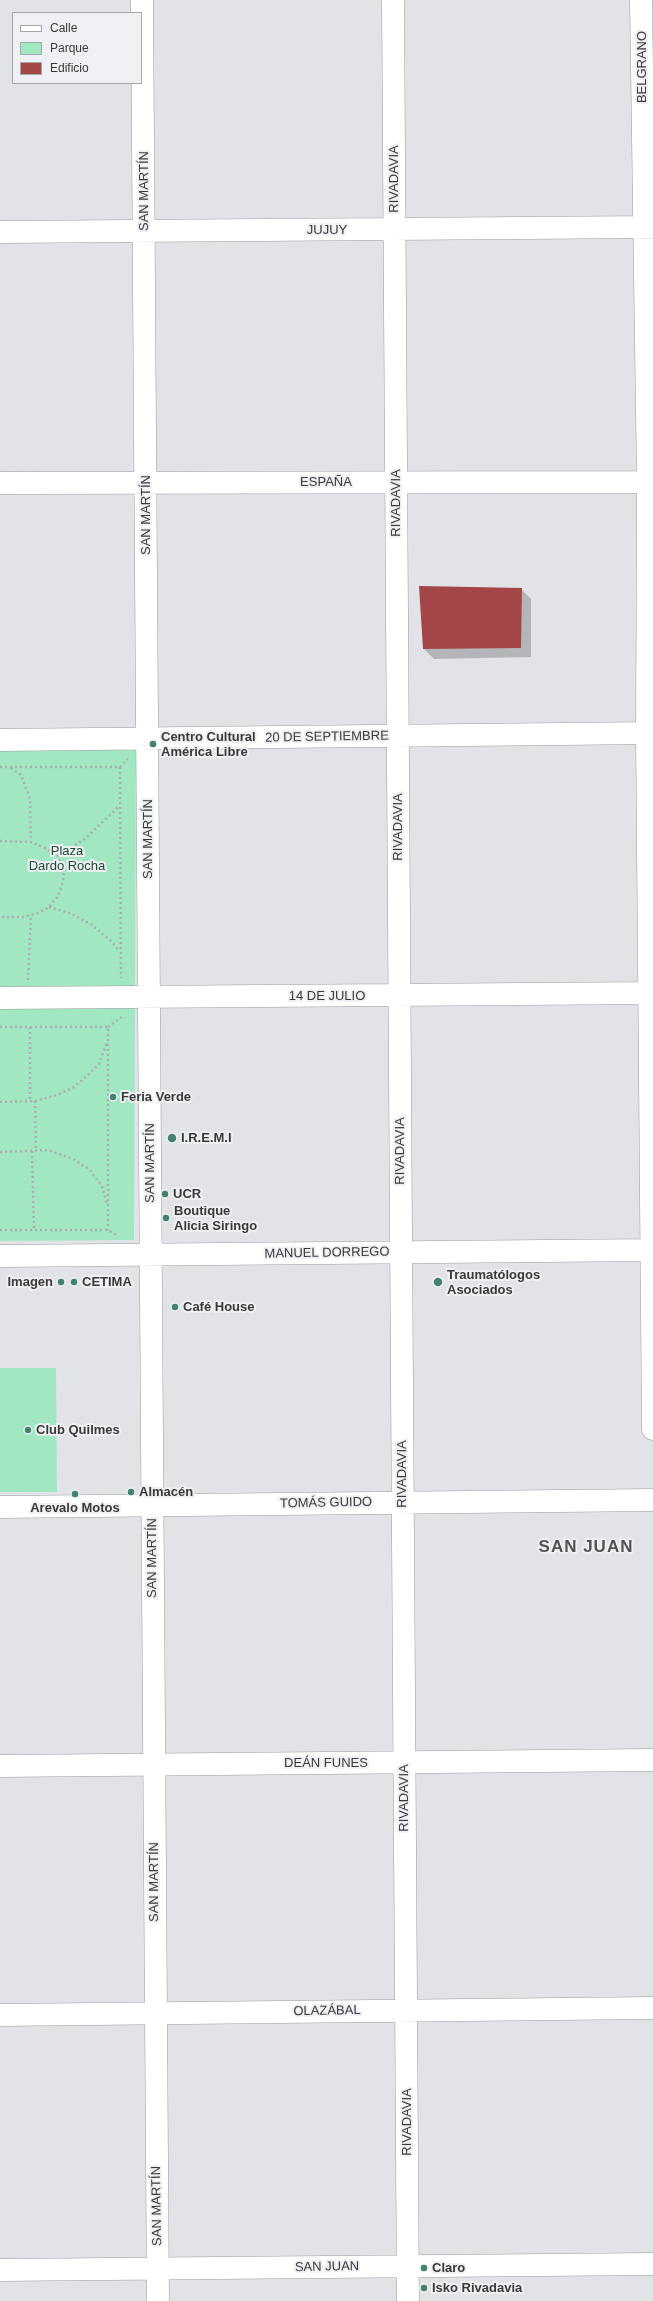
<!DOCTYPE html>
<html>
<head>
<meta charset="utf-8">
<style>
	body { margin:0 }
	#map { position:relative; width:653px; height:2301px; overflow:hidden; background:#e2e3e6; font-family:Helvetica,sans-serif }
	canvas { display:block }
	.legend { position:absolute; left:12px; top:12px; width:130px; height:72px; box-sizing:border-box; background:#eff0f3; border:1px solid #a6a7a9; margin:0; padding:5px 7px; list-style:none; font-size:12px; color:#38393a }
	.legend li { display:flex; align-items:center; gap:8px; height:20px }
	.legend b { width:20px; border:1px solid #a6a7a9 }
</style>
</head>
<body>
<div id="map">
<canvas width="653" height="2301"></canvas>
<ul class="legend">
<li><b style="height:5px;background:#fff"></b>Calle</li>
<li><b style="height:11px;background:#a1e8c2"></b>Parque</li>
<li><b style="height:11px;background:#a44547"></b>Edificio</li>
</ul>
</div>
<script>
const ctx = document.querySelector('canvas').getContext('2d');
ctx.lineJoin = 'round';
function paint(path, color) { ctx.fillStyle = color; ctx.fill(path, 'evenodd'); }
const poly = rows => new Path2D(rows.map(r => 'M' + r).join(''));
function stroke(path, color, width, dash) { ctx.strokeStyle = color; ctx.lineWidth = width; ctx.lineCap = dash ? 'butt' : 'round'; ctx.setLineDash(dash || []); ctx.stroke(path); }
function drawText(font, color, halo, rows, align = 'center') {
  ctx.font = font + ' Helvetica,sans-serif'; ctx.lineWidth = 4; ctx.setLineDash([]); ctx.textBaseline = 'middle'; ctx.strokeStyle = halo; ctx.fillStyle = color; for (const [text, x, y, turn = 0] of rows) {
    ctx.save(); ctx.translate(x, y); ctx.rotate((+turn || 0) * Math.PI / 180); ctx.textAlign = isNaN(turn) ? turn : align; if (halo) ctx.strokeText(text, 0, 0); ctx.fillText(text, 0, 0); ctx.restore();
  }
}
const green = poly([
	[136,746,134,1240,0,1241,0,747],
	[0,1368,56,1368,57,1492,0,1492]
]);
const shadow = poly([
	[521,589,531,599,531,657,434,659,424,649]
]);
const building = poly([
	[419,586,522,588,521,648,423,649]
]);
const path = poly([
	[0,767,120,767,121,978],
	[120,767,128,759],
	[11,768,21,775,30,799,31,842],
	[0,841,31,842,45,848,58,856,64,869,63,882,58,896,49,907,38,913,23,917,0,917],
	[58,856,86,838,118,807],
	[49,907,72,914,92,925,112,942,119,951],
	[28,980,31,915],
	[0,1027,108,1027,108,1230],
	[30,1027,30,1101],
	[108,1027,123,1016],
	[35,1101,57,1095,74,1087,87,1076,99,1064,107,1042],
	[0,1102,35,1101,36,1151],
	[32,1151,34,1230],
	[0,1152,48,1150,73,1159,89,1169,102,1186,107,1204],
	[0,1230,108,1230,118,1236]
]);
const minor = poly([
	[142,0,158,2301],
	[393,0,408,2301],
	[641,0,648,482,647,733,653,1429],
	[0,232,653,227],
	[0,483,653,482],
	[0,740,653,733],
	[0,998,653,993],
	[0,1256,653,1250],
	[0,1507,653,1500],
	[0,1766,653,1760],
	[0,2015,653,2008],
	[0,2270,653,2264]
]);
const markers = [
	[153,744,4,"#428270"],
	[113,1097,4,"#428270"],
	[172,1138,5,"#428270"],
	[165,1194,4,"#428270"],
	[166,1218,4,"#428270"],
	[61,1282,4,"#428270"],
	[74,1282,4,"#428270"],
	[438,1282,5,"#428270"],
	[175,1307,4,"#428270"],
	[28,1430,4,"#428270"],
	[131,1492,4,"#428270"],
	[75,1494,4,"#428270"],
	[424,2268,4,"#428270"],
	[424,2288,4,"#428270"]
];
const streetNames = [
	["BELGRANO",642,67,-90],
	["RIVADAVIA",394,179,-90],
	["SAN MARTÍN",144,191,-90],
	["JUJUY",327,230],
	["ESPAÑA",326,482],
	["RIVADAVIA",396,503,-90],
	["SAN MARTÍN",146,515,-90],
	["20 DE SEPTIEMBRE",327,737,-1],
	["RIVADAVIA",398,827,-90],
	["SAN MARTÍN",148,839,-90],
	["14 DE JULIO",327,996],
	["RIVADAVIA",400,1151,-90],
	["SAN MARTÍN",150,1163,-90],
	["MANUEL DORREGO",327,1253,-1],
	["RIVADAVIA",402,1474,-90],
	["TOMÁS GUIDO",326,1503,-1],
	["SAN MARTÍN",152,1558,-90],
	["DEÁN FUNES",326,1763],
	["RIVADAVIA",404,1798,-90],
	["SAN MARTÍN",154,1882,-90],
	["OLAZÁBAL",327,2011,-1],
	["RIVADAVIA",407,2122,-90],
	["SAN MARTÍN",157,2206,-91],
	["SAN JUAN",327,2267,-1]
];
const poiNames = [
	["Centro Cultural",161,737],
	["América Libre",161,752],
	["Feria Verde",121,1097],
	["I.R.E.M.I",181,1138],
	["UCR",173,1194],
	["Boutique",174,1211],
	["Alicia Siringo",174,1226],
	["Traumatólogos",447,1275],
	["Asociados",447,1290],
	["Imagen",53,1282,"right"],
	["CETIMA",82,1282],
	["Café House",183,1307],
	["Club Quilmes",36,1430],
	["Almacén",139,1492],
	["Arevalo Motos",75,1508,"center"],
	["Claro",432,2268],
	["Isko Rivadavia",432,2288]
];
const parkNames = [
	["Plaza",67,851],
	["Dardo Rocha",67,866]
];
const districtNames = [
	["SAN JUAN",586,1547]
];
paint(green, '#a1e8c2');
paint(shadow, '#0003');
paint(building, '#a44547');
stroke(minor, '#9a9b9e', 23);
stroke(path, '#acadb0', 2.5, [2, 3]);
stroke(minor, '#fff', 22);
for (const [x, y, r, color] of markers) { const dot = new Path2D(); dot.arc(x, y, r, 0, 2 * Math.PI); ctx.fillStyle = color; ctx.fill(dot); stroke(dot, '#eff0f3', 1.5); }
drawText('13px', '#38393a', '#eff0f3', streetNames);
drawText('bold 13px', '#38393a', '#eff0f3', poiNames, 'left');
drawText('13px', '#1c4934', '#eff0f3', parkNames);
ctx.letterSpacing = '1px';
drawText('bold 17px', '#515254', '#eff0f3', districtNames);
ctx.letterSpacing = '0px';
</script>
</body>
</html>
